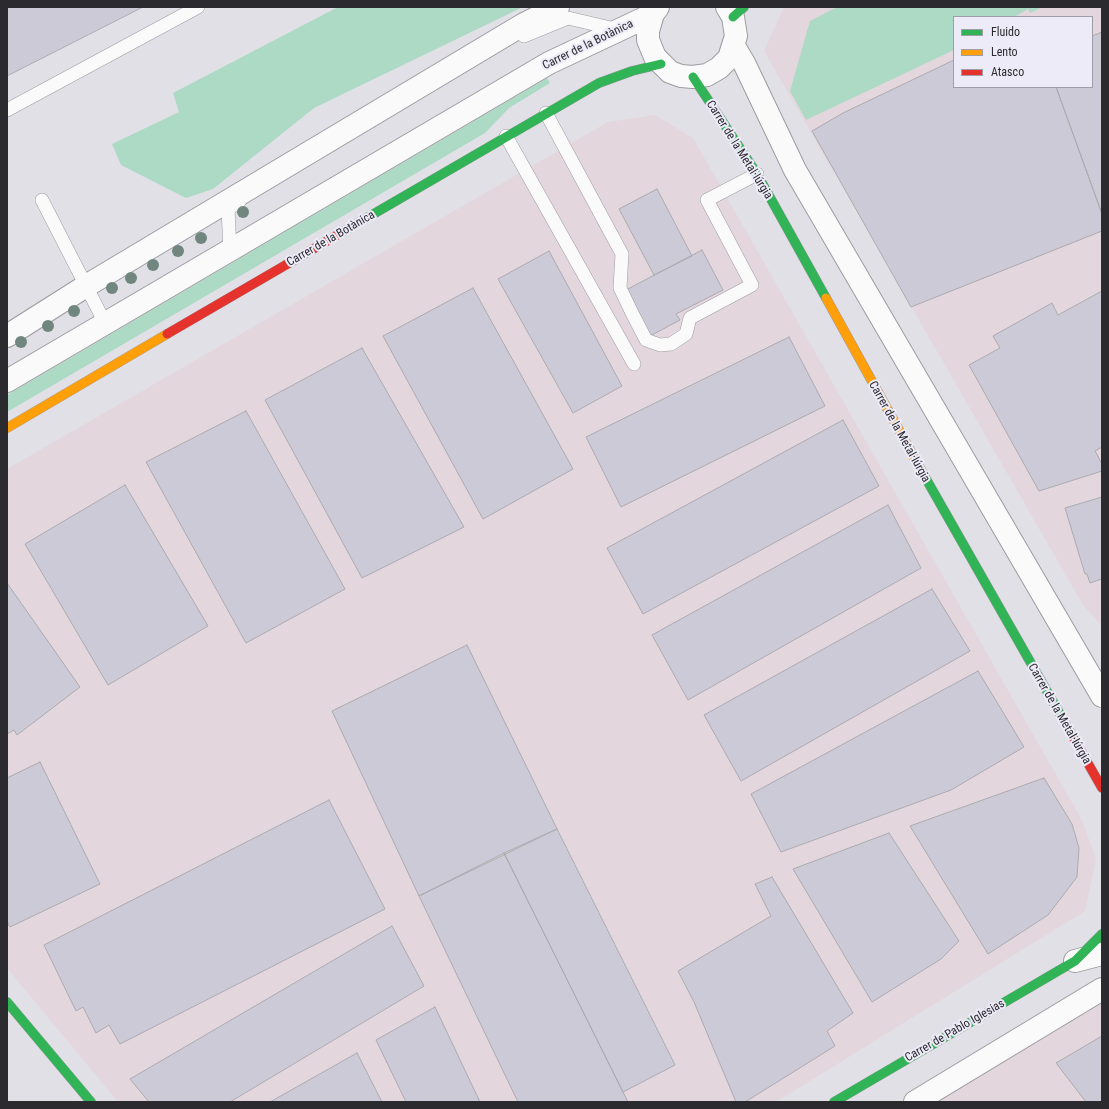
<!DOCTYPE html>
<html>
<head>
<meta charset="utf-8">
<style>
	body { margin:0 }
	#map { position:relative; width:1109px; height:1109px; overflow:hidden; background:#e1e0e7; font-family:"Roboto Condensed",sans-serif }
	canvas { display:block }
	.frame { position:absolute; inset:0; border:8px solid #2b2a2f; pointer-events:none }
	.legend { position:absolute; left:953px; top:16px; width:140px; height:72px; box-sizing:border-box; background:#edebf7; border:1px solid #9f9ea7; margin:0; padding:5px 7px; list-style:none; font-size:12px; color:#2b2a2f }
	.legend li { display:flex; align-items:center; gap:8px; height:20px }
	.legend b { width:20px; border:1px solid #9f9ea7 }
</style>
</head>
<body>
<div id="map">
<canvas width="1109" height="1109"></canvas>
<div class="frame"></div>
<ul class="legend">
<li><b style="height:5px;background:#30b455"></b>Fluido</li>
<li><b style="height:5px;background:#ff9f0a"></b>Lento</li>
<li><b style="height:5px;background:#e5322d"></b>Atasco</li>
</ul>
</div>
<script>
const ctx = document.querySelector('canvas').getContext('2d');
ctx.lineJoin = 'round';
function paint(path, color) { ctx.fillStyle = color; ctx.fill(path, 'evenodd'); }
const poly = rows => new Path2D(rows.map(r => 'M' + r).join(''));
function stroke(path, color, width, dash) { ctx.strokeStyle = color; ctx.lineWidth = width; ctx.lineCap = dash ? 'butt' : 'round'; ctx.setLineDash(dash || []); ctx.stroke(path); }
function drawText(font, color, halo, rows, align = 'center') {
  ctx.font = font + ' "Roboto Condensed",sans-serif'; ctx.lineWidth = 4; ctx.setLineDash([]); ctx.textBaseline = 'middle'; ctx.strokeStyle = halo; ctx.fillStyle = color; for (const [text, x, y, turn = 0] of rows) {
    ctx.save(); ctx.translate(x, y); ctx.rotate((+turn || 0) * Math.PI / 180); ctx.textAlign = isNaN(turn) ? turn : align; if (halo) ctx.strokeText(text, 0, 0); ctx.fillText(text, 0, 0); ctx.restore();
  }
}
const industrial = poly([
	[784,7,1102,7,1102,626,1083,605,764,51],
	[954,17,1092,17,1092,87,954,87],
	[655,115,693,138,1082,820,1096,859,1085,911,776,1102,118,1102,7,968,7,469,608,122],
	[1102,989,1102,1102,915,1102]
]);
const green = poly([
	[338,7,523,7,314,108,213,189,186,198,121,165,112,144,179,112,173,93],
	[837,7,1043,7,1030,13,1028,9,1014,17,954,17,954,50,806,120,790,91,810,21],
	[547,78,550,83,509,108,485,133,7,412,7,395]
]);
const building = poly([
	[7,7,143,7,7,76,7,7],
	[1102,32,1102,214,1056,87,1092,87,1092,36,1102,32],
	[954,60,954,87,1056,87,1102,214,1102,231,911,307,812,131,843,113,954,60],
	[657,189,692,256,654,275,619,209,657,189],
	[702,250,723,290,676,314,680,320,650,336,626,290,702,250],
	[549,251,622,386,573,413,498,279,549,251],
	[473,288,573,469,483,519,383,336,473,288],
	[1102,291,1102,447,1095,451,1102,464,1102,471,1039,491,969,365,1000,348,993,336,1052,303,1058,315,1102,291],
	[789,337,825,406,621,507,586,437,789,337],
	[362,348,464,527,362,578,265,400,362,348],
	[246,411,345,589,246,643,146,462,246,411],
	[843,420,879,486,643,614,607,548,843,420],
	[125,485,208,626,108,685,25,544,125,485],
	[1102,497,1102,579,1090,583,1087,574,1085,574,1065,508,1102,497],
	[888,505,921,568,688,700,652,635,888,505],
	[7,583,80,687,17,735,14,730,7,734,7,583],
	[932,589,970,651,741,781,704,715,932,589],
	[467,645,557,829,419,896,332,711,467,645],
	[978,671,1024,747,951,790,781,852,751,794,978,671],
	[40,762,100,884,10,927,7,921,7,778,40,762],
	[1044,778,1072,824,1079,848,1077,877,1048,915,988,954,910,826,1044,778],
	[329,800,385,909,120,1044,109,1025,96,1033,83,1007,76,1011,44,945,329,800],
	[557,829,675,1065,623,1092,504,853,557,829],
	[889,833,959,941,941,959,872,1002,793,869,889,833],
	[504,853,623,1092,628,1102,518,1102,419,896,504,853],
	[772,877,853,1013,827,1031,835,1046,745,1102,736,1102,694,1002,678,971,771,916,755,884,772,877],
	[392,926,424,986,230,1102,149,1102,130,1079,392,926],
	[435,1007,480,1102,406,1102,376,1040,435,1007],
	[1102,1036,1102,1102,1086,1102,1056,1063,1102,1036],
	[357,1053,382,1102,270,1102,357,1053]
]);
const lane = poly([
	[524,36,568,18,619,30],
	[7,110,198,7],
	[546,113,622,254,620,288,632,313,646,340,660,345,671,344,686,334,690,318,752,285,707,200,757,174],
	[506,136,634,364],
	[42,200,105,323],
	[230,250,228,209,239,202]
]);
const street = poly([
	[658,7,653,14,648,31,648,40,655,57,670,72,681,76,693,77,707,75,719,68,729,58,736,36,733,17,727,7],
	[734,46,744,63,795,170,1102,696],
	[7,336,86,286,524,24,558,7],
	[7,381,549,63,653,14],
	[1075,961,1102,954],
	[915,1102,1102,989]
]);
const fast = poly([
	[733,17,744,7],
	[693,77,757,174,826,298],
	[339,234,599,83,632,71,661,64],
	[921,470,1065,723],
	[7,1002,91,1102],
	[834,1102,1075,961,1102,934]
]);
const slow = poly([
	[826,298,921,470],
	[7,428,167,334]
]);
const jam = poly([
	[167,334,339,234],
	[1065,723,1102,788]
]);
const trees = [
	[243,212],
	[201,238],
	[178,251],
	[153,265],
	[131,278],
	[112,288],
	[74,311],
	[48,326],
	[21,342]
];
const streetNames = [
	["Carrer de la Botànica",588,45,-26],
	["Carrer de la Metal·lúrgia",739,150,58],
	["Carrer de la Botànica",331,239,-30],
	["Carrer de la Metal·lúrgia",899,432,61],
	["Carrer de la Metal·lúrgia",1059,714,60],
	["Carrer de Pablo Iglesias",955,1031,-30]
];
paint(industrial, '#e4d6dd');
paint(green, '#acdac4');
paint(building, '#cccad6');
stroke(building, '#acabb1', 1);
stroke(lane, '#9c9ba0', 14);
stroke(street, '#9c9ba0', 24);
stroke(fast, '#9c9ba0', 10);
stroke(slow, '#9c9ba0', 10);
stroke(jam, '#9c9ba0', 10);
stroke(lane, '#fafafb', 13);
stroke(street, '#fafafb', 22);
stroke(fast, '#30b455', 9);
stroke(slow, '#ff9f0a', 9);
stroke(jam, '#e5322d', 9);
ctx.fillStyle = '#70867f';
for (const [x, y] of trees) { ctx.beginPath(); ctx.arc(x, y, 6, 0, 2 * Math.PI); ctx.fill(); }
drawText('12px', '#2b2a2f', '#edebf7', streetNames);
</script>
</body>
</html>
